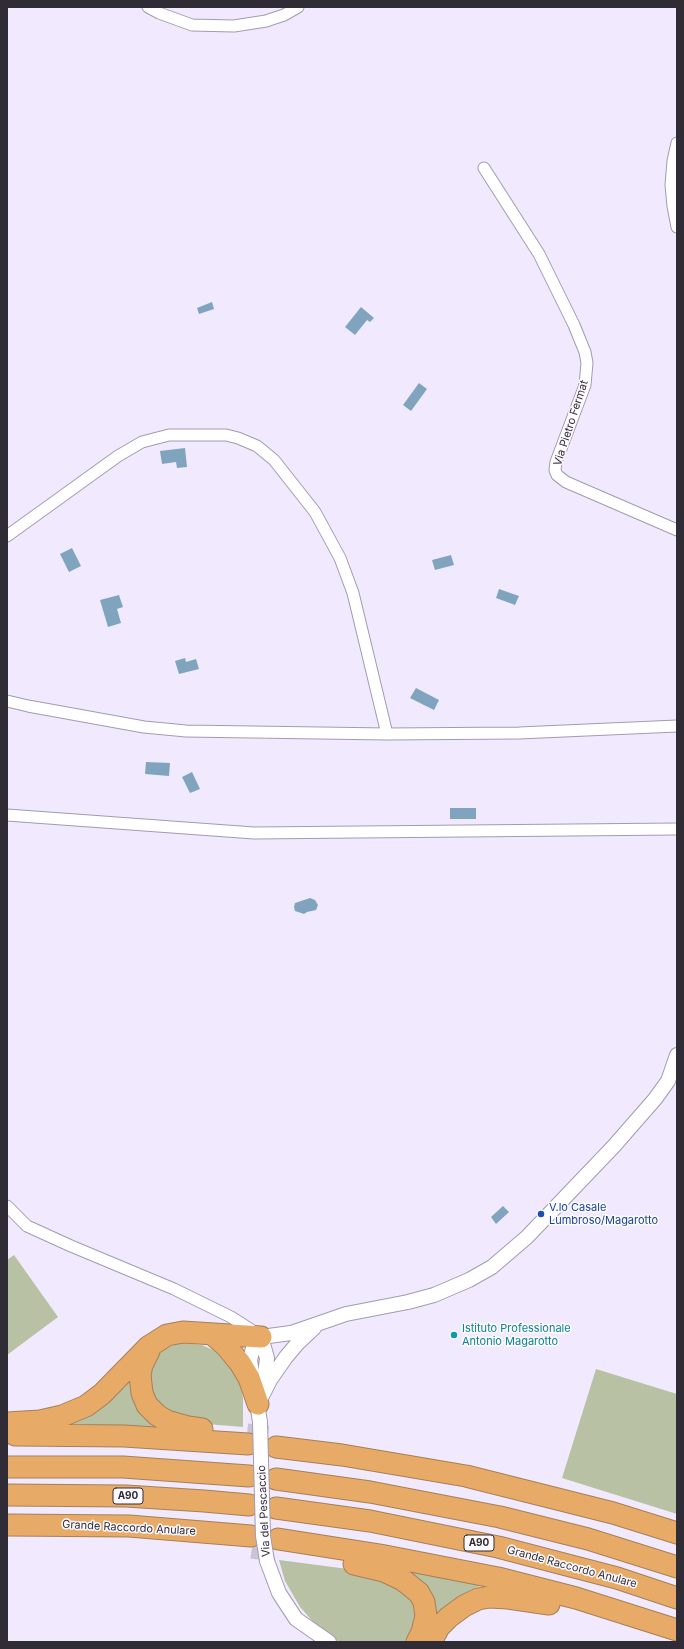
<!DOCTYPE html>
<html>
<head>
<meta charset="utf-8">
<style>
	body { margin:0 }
	#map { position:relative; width:684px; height:1649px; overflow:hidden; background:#f1eafe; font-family:Inter,sans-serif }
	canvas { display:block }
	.frame { position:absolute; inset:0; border:8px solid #302c35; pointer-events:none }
</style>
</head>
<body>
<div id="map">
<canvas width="684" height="1649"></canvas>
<div class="frame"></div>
</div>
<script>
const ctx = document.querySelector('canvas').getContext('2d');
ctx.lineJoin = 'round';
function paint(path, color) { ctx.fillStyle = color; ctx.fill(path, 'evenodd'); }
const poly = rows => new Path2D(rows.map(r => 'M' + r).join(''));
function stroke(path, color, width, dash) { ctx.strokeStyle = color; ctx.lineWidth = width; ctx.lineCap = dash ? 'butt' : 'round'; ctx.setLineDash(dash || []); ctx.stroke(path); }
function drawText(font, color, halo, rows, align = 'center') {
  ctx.font = font + ' Inter,sans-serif'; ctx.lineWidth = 3; ctx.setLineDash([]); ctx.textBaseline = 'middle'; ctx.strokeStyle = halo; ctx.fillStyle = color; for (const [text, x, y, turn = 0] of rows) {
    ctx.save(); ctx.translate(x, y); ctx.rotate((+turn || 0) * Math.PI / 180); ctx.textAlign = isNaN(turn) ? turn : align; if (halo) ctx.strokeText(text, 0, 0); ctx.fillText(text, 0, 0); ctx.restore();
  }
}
const green = poly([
	[14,1255,58,1317,7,1355,7,1260],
	[182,1343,202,1345,213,1350,222,1357,236,1375,241,1386,243,1398,243,1427,194,1423,156,1407,146,1381,158,1353,171,1346],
	[136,1369,165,1427,64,1425],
	[596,1369,677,1394,677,1514,562,1478],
	[279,1560,371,1572,395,1581,419,1608,409,1642,341,1642,336,1640,316,1625,300,1607,285,1581],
	[403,1568,486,1584,470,1590,459,1597,437,1617,433,1599]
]);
const water = poly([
	[212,302,214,309,199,314,197,308],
	[361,307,374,318,370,322,367,320,355,335,345,327],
	[419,383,427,389,411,411,403,405],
	[185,448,187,467,177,468,176,462,162,464,160,451],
	[72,548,81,566,69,572,60,554],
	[451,555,454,565,435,570,432,560],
	[499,589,519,596,515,605,496,598],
	[119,595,123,607,117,609,121,623,108,627,100,600],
	[185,658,186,662,196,659,199,669,179,674,175,661],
	[416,688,439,700,434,710,410,698],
	[146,762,170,763,169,776,145,774],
	[192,772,200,789,190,793,182,777],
	[450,808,476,808,476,819,450,819],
	[310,898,315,900,318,905,316,910,307,912,304,914,295,911,294,907,295,903],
	[503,1206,509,1212,496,1224,491,1217]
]);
const motorwayTunnel = poly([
	[247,1434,276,1437],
	[252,1548,278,1552]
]);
const minor = poly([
	[148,7,159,13,192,25,234,26,266,21,284,15,298,7],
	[677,143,673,161,671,185,673,206,677,227],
	[484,168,539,254,574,325,585,352,587,363,585,385,556,462,555,470,557,475,566,482,677,530],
	[7,536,118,456,142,442,169,435,226,435,238,438,257,446,274,460,315,512,340,558,353,593,387,734],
	[7,701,28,706,144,727,186,731,387,734,519,733,677,726],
	[7,815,254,833,677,829],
	[7,1206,27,1226,71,1246,174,1289,231,1317,256,1333]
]);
const tertiary = poly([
	[261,1337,291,1333,346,1314,408,1302,434,1295,469,1280,492,1267,527,1237,614,1146,655,1099,668,1081,677,1055],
	[261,1337,267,1358,264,1385],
	[258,1404,270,1380,286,1357,297,1344,314,1328],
	[260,1422,250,1360,253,1348,261,1337],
	[267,1561,279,1593,296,1619,329,1642]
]);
const motorway = poly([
	[213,1335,226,1346,240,1363,249,1378,258,1404],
	[149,1351,142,1365,140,1375,142,1393,147,1405,157,1415,167,1421,188,1427,202,1429],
	[7,1423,40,1421,62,1416,86,1406,102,1394,148,1347,167,1335,183,1332,261,1337],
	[15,1435,124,1436,248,1444],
	[276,1447,342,1455,466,1476,613,1513,677,1533],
	[7,1467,123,1467,249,1476],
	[276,1479,370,1492,500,1517,588,1539,677,1567],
	[7,1495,126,1496,204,1501,249,1505],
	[276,1508,370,1521,498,1547,617,1578,677,1598],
	[7,1525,129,1526,251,1536],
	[278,1539,380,1555,498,1578,576,1598,677,1630],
	[354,1564,384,1571,403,1580,419,1593,424,1602,426,1616,422,1632,417,1642],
	[431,1642,439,1627,449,1617,464,1606,478,1599,489,1597,508,1598,549,1604]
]);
const tertiaryBridge = poly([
	[260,1422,263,1536,267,1561]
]);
const markers = [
	[541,1214,4,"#1a4fb4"],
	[454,1335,4,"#0f9aa8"]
];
const shields = [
	[128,1496,30],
	[479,1543,30]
];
const shieldNames = [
	["A90",128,1496],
	["A90",479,1543]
];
const streetNames = [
	["Via Pietro Fermat",571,423,-72],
	["Via del Pescaccio",264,1511,-93],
	["Grande Raccordo Anulare",129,1528,3],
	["Grande Raccordo Anulare",572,1567,15]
];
const transitNames = [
	["V.lo Casale",549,1208],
	["Lumbroso/Magarotto",549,1221]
];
const cultureNames = [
	["Istituto Professionale",462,1329],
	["Antonio Magarotto",462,1342]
];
paint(green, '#b8c1a3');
paint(water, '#80a4be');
stroke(motorwayTunnel, '#cac4d6', 21, [21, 10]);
stroke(minor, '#a39ab1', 13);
stroke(tertiary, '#a39ab1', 16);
stroke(motorway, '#a77f56', 23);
stroke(minor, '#fff', 11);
stroke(tertiary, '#fff', 14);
stroke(motorway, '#e7ab67', 21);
stroke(tertiaryBridge, '#a39ab1', 16, []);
stroke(tertiaryBridge, '#fff', 14);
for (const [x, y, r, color] of markers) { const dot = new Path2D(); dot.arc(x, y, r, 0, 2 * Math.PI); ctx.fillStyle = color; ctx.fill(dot); stroke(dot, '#fcfaff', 1.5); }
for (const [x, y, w] of shields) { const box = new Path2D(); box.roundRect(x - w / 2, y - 8, w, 16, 3); ctx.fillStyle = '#fcfaff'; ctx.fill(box); stroke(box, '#302c35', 1); }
drawText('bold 10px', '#302c35', null, shieldNames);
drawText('11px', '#302c35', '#fcfaff', streetNames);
drawText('11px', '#164399', '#fcfaff', transitNames, 'left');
drawText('11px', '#0d838f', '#fcfaff', cultureNames, 'left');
</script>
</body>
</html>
